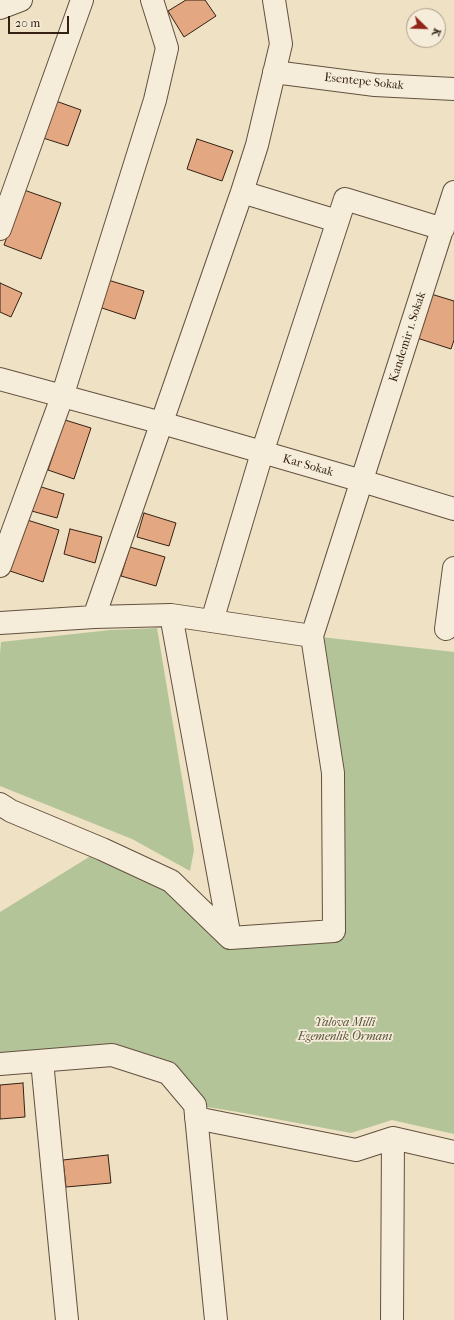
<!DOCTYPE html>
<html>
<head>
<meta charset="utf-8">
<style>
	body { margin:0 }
	#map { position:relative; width:454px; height:1320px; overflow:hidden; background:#efe1c4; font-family:"IM FELL French Canon",serif }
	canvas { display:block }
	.north { position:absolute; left:406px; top:8px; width:40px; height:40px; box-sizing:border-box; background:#f5ecd9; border:1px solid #a89b8a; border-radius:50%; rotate:113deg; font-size:11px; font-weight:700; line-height:16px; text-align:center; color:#342113 }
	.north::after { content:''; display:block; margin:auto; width:14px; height:18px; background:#8f2418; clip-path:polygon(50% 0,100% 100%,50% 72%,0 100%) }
	.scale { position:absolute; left:8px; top:16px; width:61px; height:18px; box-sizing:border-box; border:2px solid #342113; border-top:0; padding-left:5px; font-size:12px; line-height:14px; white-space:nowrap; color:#342113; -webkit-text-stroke:3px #f5ecd9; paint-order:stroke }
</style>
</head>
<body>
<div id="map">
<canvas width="454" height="1320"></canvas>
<div class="north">K</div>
<div class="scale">20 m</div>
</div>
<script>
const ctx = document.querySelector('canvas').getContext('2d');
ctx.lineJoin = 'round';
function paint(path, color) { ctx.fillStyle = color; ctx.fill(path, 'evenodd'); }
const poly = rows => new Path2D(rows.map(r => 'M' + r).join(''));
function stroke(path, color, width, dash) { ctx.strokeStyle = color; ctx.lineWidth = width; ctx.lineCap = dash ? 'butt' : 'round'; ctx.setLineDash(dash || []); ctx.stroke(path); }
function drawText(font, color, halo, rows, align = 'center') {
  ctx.font = font + ' "IM FELL French Canon",serif'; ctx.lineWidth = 3.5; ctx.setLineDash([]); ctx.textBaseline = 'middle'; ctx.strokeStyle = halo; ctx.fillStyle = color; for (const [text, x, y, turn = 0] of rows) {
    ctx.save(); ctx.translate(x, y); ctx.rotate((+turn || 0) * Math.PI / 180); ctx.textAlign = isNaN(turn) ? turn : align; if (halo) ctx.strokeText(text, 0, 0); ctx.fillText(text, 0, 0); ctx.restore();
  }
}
const green = poly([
	[157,628,194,850,190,871,132,839,0,786,0,654,1,642,110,630],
	[312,636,454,652,454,1134,392,1120,351,1133,238,1112,195,1105,168,1073,112,1056,0,1056,0,912,102,849,171,881,230,938,334,931]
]);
const building = poly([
	[186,0,205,0,216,16,184,37,168,11,186,0],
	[53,100,81,110,68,146,40,137,53,100],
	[197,139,233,151,222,181,187,169,197,139],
	[24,190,61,203,41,259,4,245,24,190],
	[108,280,144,291,135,319,99,307,108,280],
	[0,283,22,293,11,317,0,312,0,283],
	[431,294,454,301,454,340,451,349,417,338,431,294],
	[65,420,91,428,74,479,48,470,65,420],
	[35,485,64,494,57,518,28,510,35,485],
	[144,513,176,523,169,546,137,537,144,513],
	[24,519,59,530,43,582,7,570,24,519],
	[70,529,102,537,95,563,64,554,70,529],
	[130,547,165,557,156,586,121,576,130,547],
	[23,1083,25,1117,0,1119,0,1085,23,1083],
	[108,1155,111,1183,66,1187,63,1160,108,1155]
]);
const minor = poly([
	[0,8,21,0],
	[274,72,375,85,454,89],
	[242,192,337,221],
	[0,229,82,0],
	[0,379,162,423,362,481,454,509],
	[0,566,62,397,155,100,167,48,152,0],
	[94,617,242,192,257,145,281,44,274,0],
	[212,621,262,453,345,199,443,229],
	[0,623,94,617,171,615,312,636],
	[446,629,454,568],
	[0,804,11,811,102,849,171,881,230,938,171,615],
	[230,938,334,931,333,773,312,636,454,192],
	[42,1061,67,1320],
	[0,1064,112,1055,168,1073,195,1105,216,1320],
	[196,1118,356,1150,393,1138,454,1152],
	[392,1320,393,1138]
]);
const streetNames = [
	["Esentepe Sokak",364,82,6],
	["Kandemir 1. Sokak",408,337,-72],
	["Kar Sokak",308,466,16]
];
const parkNames = [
	["Yalova Millî",345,1023],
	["Egemenlik Ormanı",345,1037]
];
paint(green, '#b4c499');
paint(building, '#e3a782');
stroke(building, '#342113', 1);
stroke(minor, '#63513f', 24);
stroke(minor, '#f5ecd9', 22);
drawText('12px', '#342113', '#f5ecd9', streetNames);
drawText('italic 12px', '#5a523b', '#f5ecd9', parkNames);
</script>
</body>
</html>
